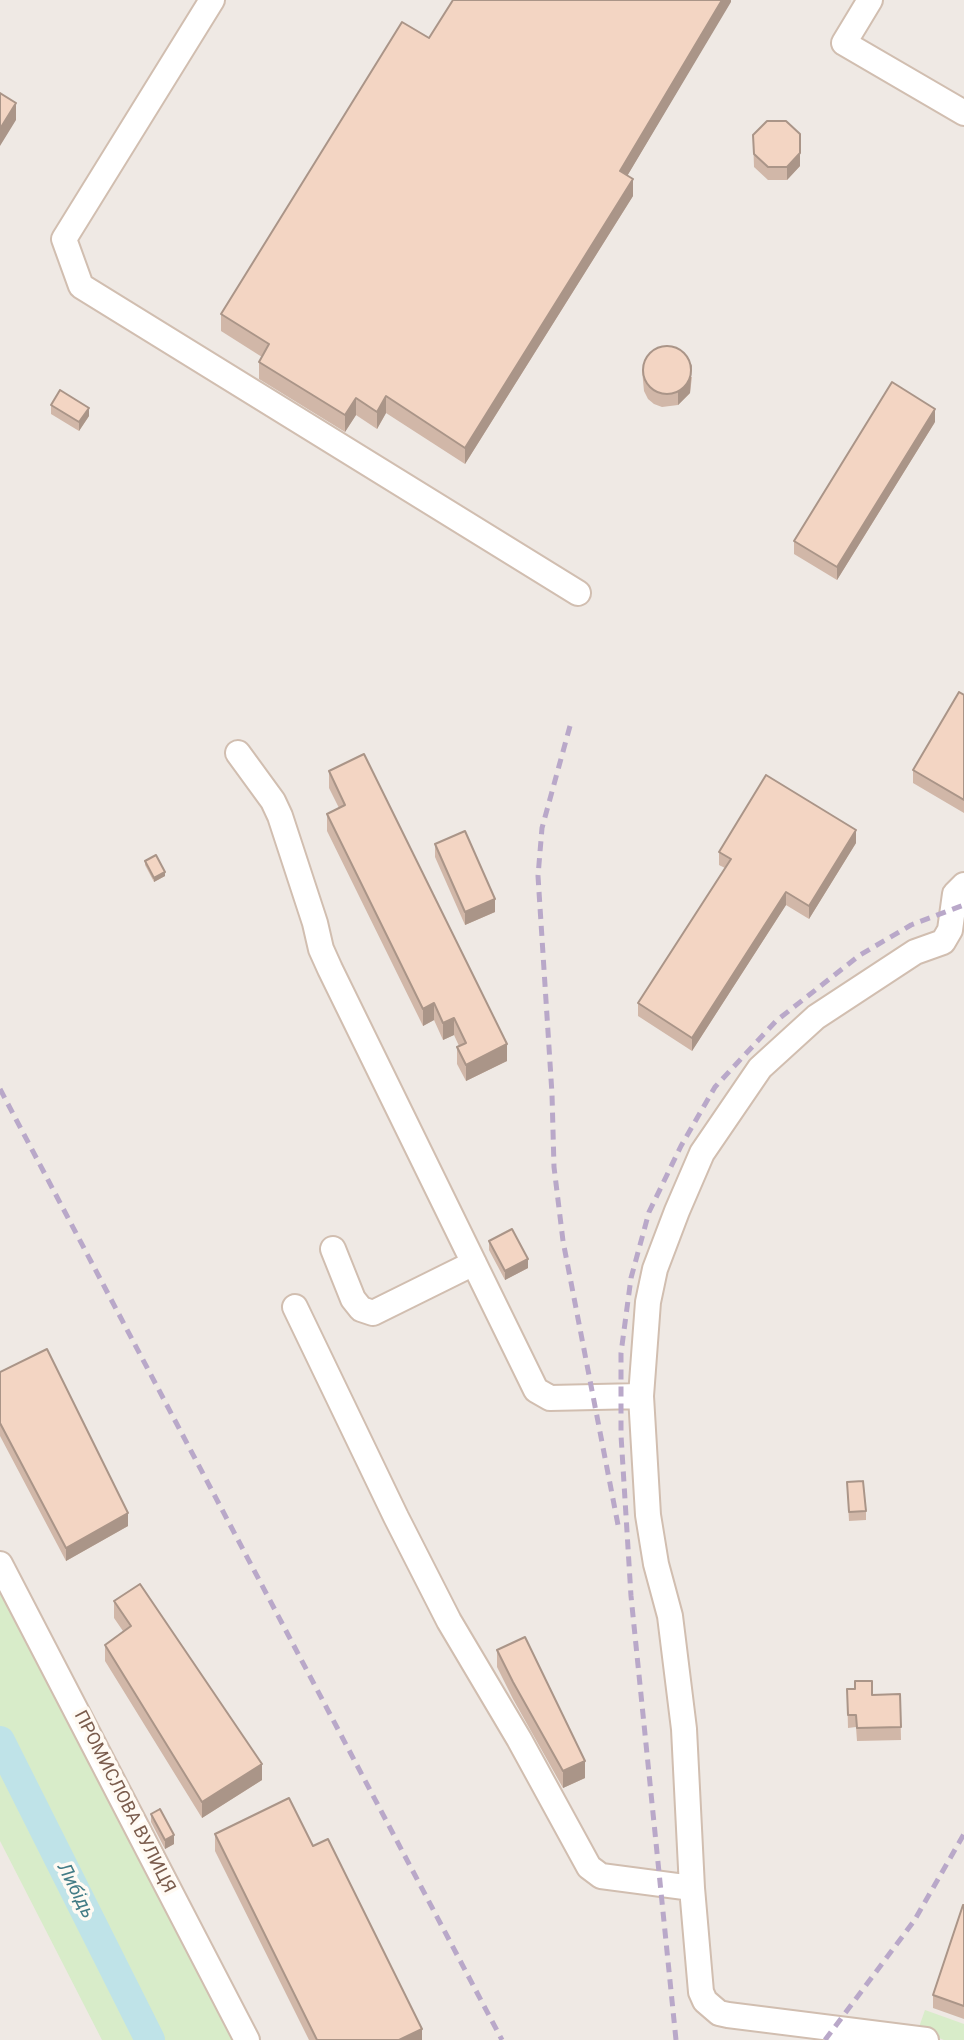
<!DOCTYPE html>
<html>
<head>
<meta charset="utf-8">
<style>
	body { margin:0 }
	canvas { display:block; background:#fdf6ec }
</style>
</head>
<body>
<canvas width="964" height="2040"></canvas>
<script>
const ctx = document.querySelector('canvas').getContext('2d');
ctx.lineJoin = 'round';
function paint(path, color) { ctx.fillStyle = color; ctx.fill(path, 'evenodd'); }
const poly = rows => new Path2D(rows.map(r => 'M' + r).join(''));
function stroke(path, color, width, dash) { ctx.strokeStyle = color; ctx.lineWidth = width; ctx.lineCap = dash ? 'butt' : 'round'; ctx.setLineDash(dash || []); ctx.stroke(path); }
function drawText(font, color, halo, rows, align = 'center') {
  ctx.font = font + ' Roboto,sans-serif'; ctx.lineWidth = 7; ctx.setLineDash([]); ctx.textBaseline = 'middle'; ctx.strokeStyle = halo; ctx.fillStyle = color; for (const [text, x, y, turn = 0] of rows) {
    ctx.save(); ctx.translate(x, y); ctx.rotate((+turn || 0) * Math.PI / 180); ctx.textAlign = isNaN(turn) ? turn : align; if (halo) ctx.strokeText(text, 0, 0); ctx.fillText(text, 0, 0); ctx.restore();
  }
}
const industrial = poly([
	[0,0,964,0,964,2040,0,2040]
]);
const green = poly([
	[0,1592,232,2040,102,2040,0,1841],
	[925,2010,964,2024,964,2040,944,2040,918,2030]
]);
const river = poly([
	[0,1741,150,2040]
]);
const minor = poly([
	[212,0,64,239,81,286,578,593],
	[870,0,844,43,964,113],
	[238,753,273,801,280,816,315,923,321,949,330,969,536,1390,550,1398,641,1396],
	[333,1249,353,1299,361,1309,373,1313,474,1263],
	[295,1307,396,1517,449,1621,519,1739,589,1867,601,1876,692,1888],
	[0,1564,247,2040],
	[926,2040,728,2015,719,2013,705,2001,701,1992,692,1888,684,1729,670,1616,656,1564,648,1515,641,1396,648,1302,655,1269,677,1211,702,1153,760,1068,816,1017,915,952,943,942,950,930,955,894,964,885]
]);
const rail = poly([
	[570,726,542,828,538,876,552,1094,554,1167,563,1241,619,1530],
	[0,1089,502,2040],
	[676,2040,631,1596,621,1435,621,1353,631,1278,649,1212,681,1146,715,1087,776,1021,860,955,911,925,964,905],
	[825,2040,914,1921,964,1834]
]);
const wall = poly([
	[731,0,627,176,633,196,465,464,386,413,377,429,356,415,345,432,259,379,259,362,262,357,221,331,221,314,429,38],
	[753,135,800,166,787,180,768,180,754,167],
	[642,370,692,377,690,393,678,405,662,407,654,404,648,399,644,391],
	[51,405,89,416,79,431,51,414],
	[935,422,837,580,794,554,794,541],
	[964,695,964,813,913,783,913,770],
	[329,771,507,1061,466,1081,457,1064,457,1047,459,1046,454,1035,443,1040,434,1020,423,1026,327,831,327,814,339,808,329,788],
	[856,843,809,919,786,905,692,1051,638,1016,638,1003,725,868,719,865,719,852],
	[435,844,495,912,465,925,435,857],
	[145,861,165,876,154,882,145,865],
	[489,1241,528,1268,505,1280,489,1250],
	[0,1372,128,1526,66,1561,0,1436],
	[847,1482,866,1511,866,1520,849,1521],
	[114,1601,262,1780,202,1818,105,1661,105,1645,123,1631,114,1618],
	[497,1650,585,1778,563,1788,513,1699,497,1667],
	[847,1689,872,1695,900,1694,901,1740,857,1741,856,1727,848,1728],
	[151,1814,174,1844,165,1849,151,1822],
	[215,1834,313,1846,422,2040,309,2040,215,1851],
	[964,1905,964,2019,933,2008,933,1995]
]);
const shadedWall = poly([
	[722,0,731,0,731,2,620,188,620,171],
	[16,103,16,120,0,146,0,129],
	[800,153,800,166,787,180,787,167],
	[633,179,633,196,465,464,465,448],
	[692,364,690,393,678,405,678,392],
	[386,396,386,413,377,429,377,412],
	[356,398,356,415,345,432,345,415],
	[89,408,89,416,79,431,79,422],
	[935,409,935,422,837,580,837,567],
	[856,830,856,843,809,919,809,906],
	[165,872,165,876,154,882,154,878],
	[786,892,786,905,692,1051,692,1038],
	[495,899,495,912,465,925,465,912],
	[434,1003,434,1020,423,1026,423,1009],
	[454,1018,454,1035,443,1040,443,1023],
	[507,1044,507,1061,466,1081,466,1065],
	[528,1259,528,1268,505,1280,505,1271],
	[128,1513,128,1526,66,1561,66,1548],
	[585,1761,585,1778,563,1788,563,1771],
	[262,1764,262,1780,202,1818,202,1802],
	[174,1835,174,1844,165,1849,165,1840],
	[422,2029,422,2040,399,2040]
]);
const building = poly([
	[453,0,722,0,620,171,633,179,465,448,386,396,377,412,356,398,345,415,259,362,269,344,221,314,402,22,429,38,453,0],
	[0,93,16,103,0,129,0,93],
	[767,121,786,121,800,134,800,153,787,167,768,167,754,154,753,135,767,121],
	'643 370a24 24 0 1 1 48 0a24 24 0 1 1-48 0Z',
	[892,382,935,409,837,567,794,541,892,382],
	[60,390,89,408,79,422,51,405,60,390],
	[959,692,964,695,964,800,913,770,959,692],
	[364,754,507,1044,466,1065,457,1047,466,1043,454,1018,443,1023,434,1003,423,1009,327,814,345,805,329,771,364,754],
	[766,775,856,830,809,906,786,892,692,1038,638,1003,731,859,719,852,766,775],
	[465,831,495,899,465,912,435,844,465,831],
	[156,855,165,872,154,878,145,861,156,855],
	[512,1229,528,1259,505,1271,489,1241,512,1229],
	[47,1349,128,1513,66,1548,0,1423,0,1372,47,1349],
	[863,1481,866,1511,849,1512,847,1482,863,1481],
	[140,1584,262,1764,202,1802,105,1645,131,1626,114,1601,140,1584],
	[525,1637,585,1761,563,1771,513,1682,497,1650,525,1637],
	[855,1681,872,1681,872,1695,900,1694,901,1727,857,1728,856,1715,848,1715,847,1689,855,1689,855,1681],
	[289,1798,313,1846,328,1839,422,2029,399,2040,317,2040,215,1834,289,1798],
	[160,1809,174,1835,165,1840,151,1814,160,1809],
	[963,1905,964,1905,964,2006,933,1995,963,1905]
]);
const streetNames = [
	["ПРОМИСЛОВА ВУЛИЦЯ",124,1802,63]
];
const waterNames = [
	["Либідь",75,1891,63]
];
paint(industrial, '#efe9e4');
paint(green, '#d8ecc9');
stroke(river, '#bfe3e8', 30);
stroke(minor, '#d1beb0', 28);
stroke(minor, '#fff', 24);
stroke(rail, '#b9a8c9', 5, [10, 7]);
paint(wall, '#d1b7a8');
paint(shadedWall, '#aa9588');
paint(building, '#f3d5c3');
stroke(building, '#aa9588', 2);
drawText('18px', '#7a5c4d', '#fffaf3', streetNames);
drawText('italic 19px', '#437c86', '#fffaf3', waterNames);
</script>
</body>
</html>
